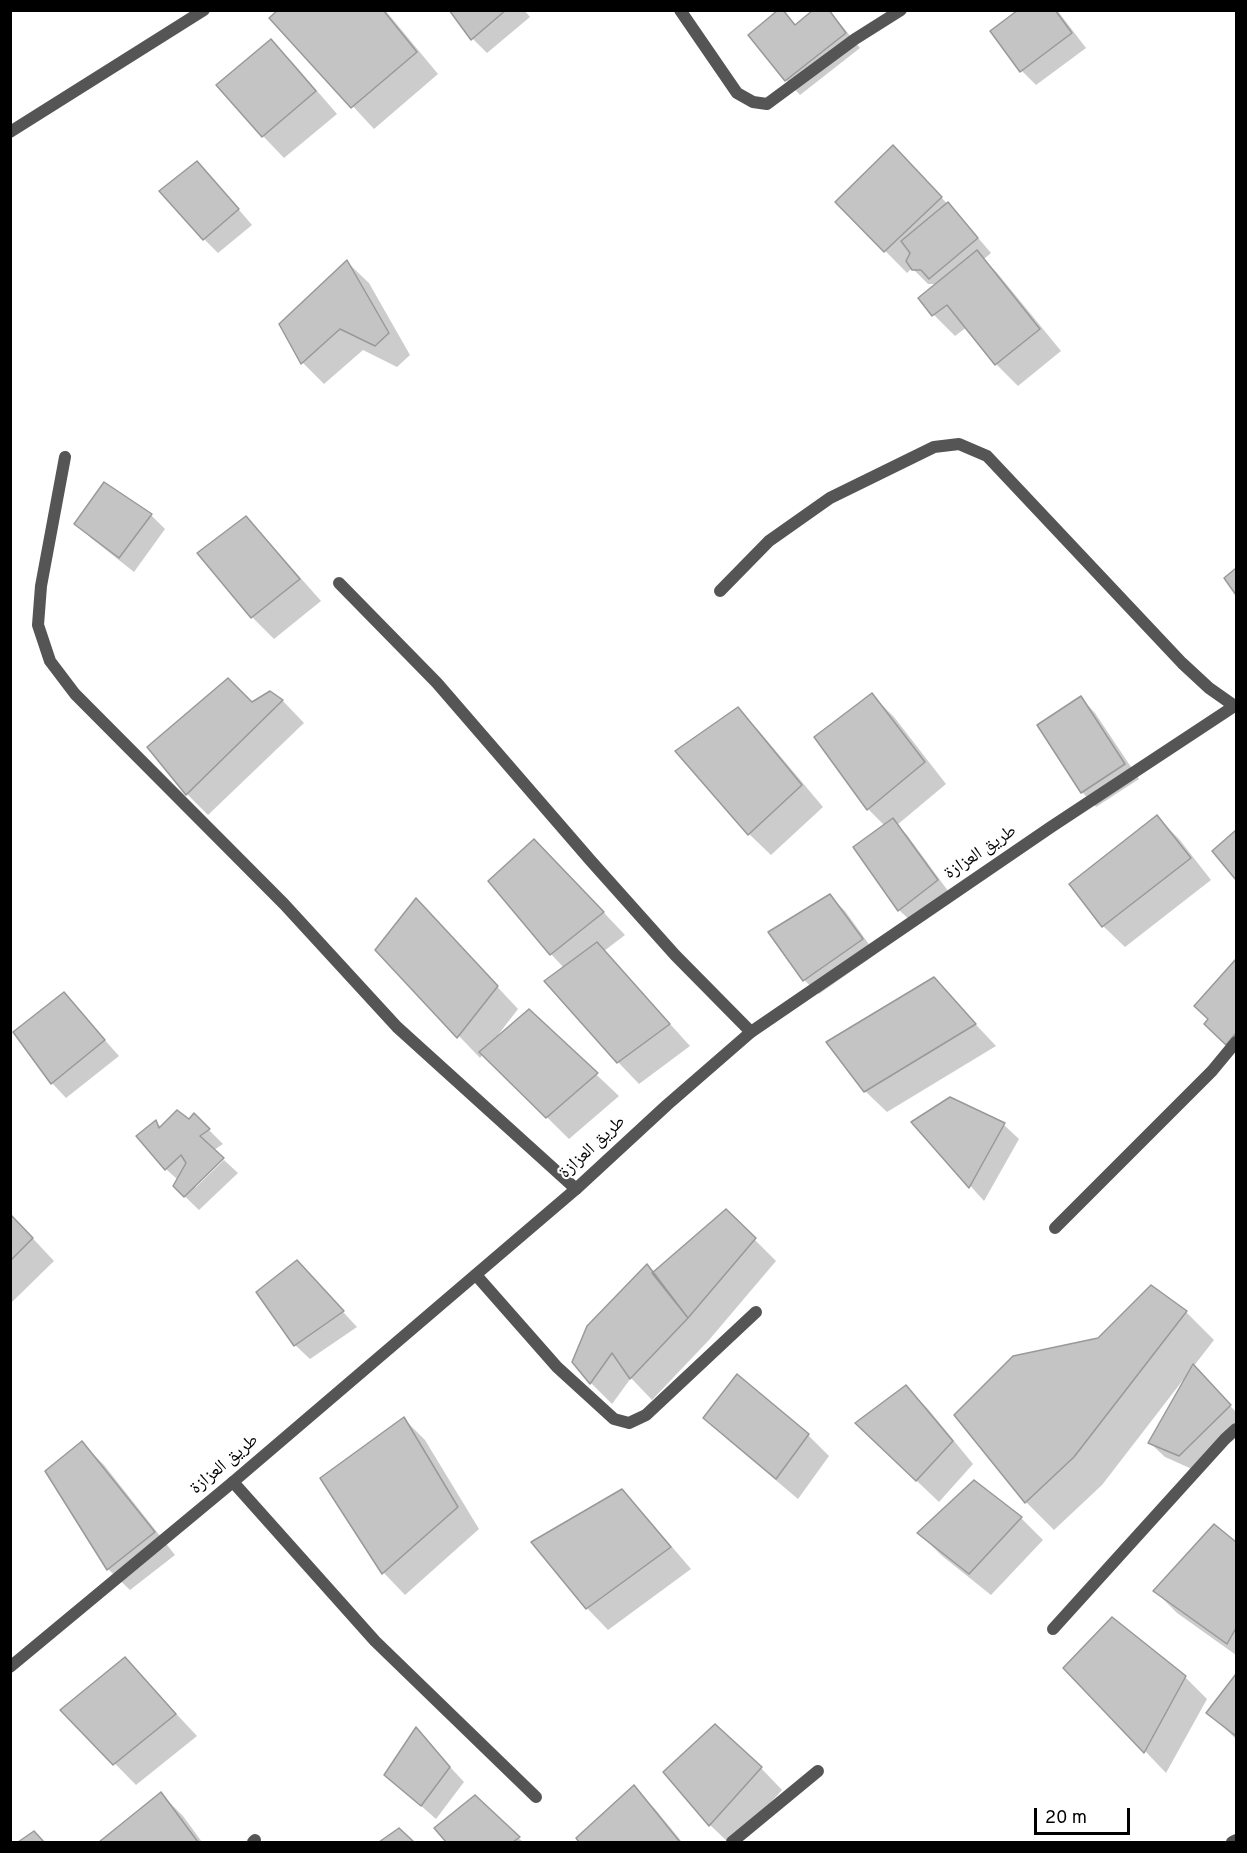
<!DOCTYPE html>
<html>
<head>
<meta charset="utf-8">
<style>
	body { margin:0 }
	#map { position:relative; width:1247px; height:1853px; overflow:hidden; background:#fff; font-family:Overpass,sans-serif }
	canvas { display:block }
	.frame { position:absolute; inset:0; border:12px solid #000; pointer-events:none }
	.scale { position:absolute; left:1034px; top:1808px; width:96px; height:27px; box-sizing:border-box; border:3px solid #000; border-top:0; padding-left:8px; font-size:18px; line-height:21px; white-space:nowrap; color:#000; -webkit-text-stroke:4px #fff; paint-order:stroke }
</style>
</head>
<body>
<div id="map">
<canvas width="1247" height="1853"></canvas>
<div class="frame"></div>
<div class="scale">20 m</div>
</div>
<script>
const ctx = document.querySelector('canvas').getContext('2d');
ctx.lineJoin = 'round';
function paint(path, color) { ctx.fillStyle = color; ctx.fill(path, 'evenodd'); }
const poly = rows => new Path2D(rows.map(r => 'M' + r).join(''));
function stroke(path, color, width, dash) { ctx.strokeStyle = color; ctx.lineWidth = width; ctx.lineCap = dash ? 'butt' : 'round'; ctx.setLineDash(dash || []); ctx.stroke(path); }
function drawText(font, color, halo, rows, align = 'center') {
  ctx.font = font + ' Overpass,"Noto Naskh Arabic",sans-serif'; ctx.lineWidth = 4.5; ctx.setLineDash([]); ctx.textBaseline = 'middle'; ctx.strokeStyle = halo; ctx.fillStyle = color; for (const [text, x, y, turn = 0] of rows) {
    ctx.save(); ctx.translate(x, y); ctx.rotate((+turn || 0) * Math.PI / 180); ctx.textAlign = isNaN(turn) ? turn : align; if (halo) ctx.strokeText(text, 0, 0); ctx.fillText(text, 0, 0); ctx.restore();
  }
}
const shadow = poly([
	[280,10,385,10,438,74,374,129,271,18],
	[451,10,524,10,530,17,487,53,473,39],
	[781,10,796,26,829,10,860,48,800,95,786,80,750,35],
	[1020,10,1057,10,1086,48,1036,85,1022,71],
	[271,41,293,63,337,114,284,158,263,136],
	[914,169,962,219,991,253,984,259,998,274,1061,351,1018,386,996,364,967,327,955,336,934,315,938,284,928,284,912,268,907,273,837,202],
	[211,177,252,225,218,253,204,239],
	[347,262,369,283,410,355,397,367,363,350,324,384,303,363,281,324],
	[151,515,165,529,134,572,91,538,76,524],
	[246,518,267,540,321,601,274,639,252,617,199,553],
	[270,693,283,701,304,723,208,815,187,794,252,704],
	[872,695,894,717,946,784,897,825,907,835,951,895,914,924,899,910,885,826,868,809,816,738],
	[1081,698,1095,713,1139,779,1096,807,1082,792],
	[737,709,759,731,823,807,771,855,749,834,677,751],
	[1157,817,1179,839,1211,880,1125,947,1103,926],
	[1236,832,1236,878,1214,851],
	[556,862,625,935,604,951,690,1046,639,1084,618,1062,564,968,551,954],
	[830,896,845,911,876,954,819,994,804,980],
	[437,922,518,1009,498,1035,499,1036,529,1011,619,1096,569,1139,483,1054,480,1058,377,950],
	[1236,961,1236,1054,1220,1038,1210,1019,1196,1005],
	[933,979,996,1046,887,1112,865,1091],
	[64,994,119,1056,66,1098,52,1083],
	[950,1099,1004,1125,1019,1139,984,1201,913,1122],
	[194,1115,223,1144,214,1150,195,1188,224,1160,238,1173,199,1210,174,1186,178,1180,166,1169,156,1122,161,1127,190,1121],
	[726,1211,776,1261,709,1340,652,1400,631,1378,612,1404,591,1383,574,1361,654,1273],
	[10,1214,54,1261,10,1304],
	[311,1277,357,1327,310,1359,295,1345],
	[1186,1312,1214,1340,1193,1367,1236,1412,1236,1428,1194,1470,1165,1457,1150,1443,1185,1381,1183,1380,1102,1485,1054,1530,1026,1502,1099,1339],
	[906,1387,928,1409,973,1464,939,1502,879,1445],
	[705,1418,808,1435,829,1456,798,1499,727,1439],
	[404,1419,425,1440,479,1529,405,1595,384,1573,322,1479],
	[82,1443,104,1465,175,1555,130,1590,108,1569],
	[974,1482,1021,1518,1043,1540,991,1595,941,1555,919,1533],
	[621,1491,643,1513,691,1569,608,1630,587,1608],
	[1214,1526,1236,1544,1236,1655,1177,1613,1155,1591],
	[125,1659,197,1736,136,1785,62,1710],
	[1066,1668,1185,1677,1207,1699,1166,1773],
	[1236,1677,1236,1739,1208,1713],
	[416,1730,464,1782,436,1819,386,1775],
	[761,1768,782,1790,735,1842,728,1842,710,1825,665,1772],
	[634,1788,655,1809,682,1842,581,1842,578,1838],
	[161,1794,183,1816,202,1842,101,1842],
	[475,1797,523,1842,448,1842,436,1829]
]);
const building = poly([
	[278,10,383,10,417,52,351,108,269,18,278,10],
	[449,10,506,10,471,40,449,10],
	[778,10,783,10,795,25,813,10,829,10,846,33,785,81,748,35,778,10],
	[1018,10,1055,10,1072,33,1020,72,990,31,1018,10],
	[271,39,316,91,262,137,216,85,271,39],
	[893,145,942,197,884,252,835,202,893,145],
	[197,161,239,209,203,240,159,191,197,161],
	[948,202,978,238,929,279,921,270,912,270,906,261,910,253,901,241,948,202],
	[977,250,1040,329,995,365,947,305,932,316,918,298,977,250],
	[347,260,389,333,375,346,340,329,301,364,279,324,347,260],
	[104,482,152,514,119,558,74,524,104,482],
	[246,516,300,579,251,618,197,553,246,516],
	[1236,568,1236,595,1224,578,1236,568],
	[228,678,252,702,270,691,283,700,186,795,147,747,228,678],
	[872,693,925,762,867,810,814,737,872,693],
	[1081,696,1125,764,1081,793,1037,725,1081,696],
	[738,707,802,785,748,835,675,751,738,707],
	[1157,815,1191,858,1102,927,1069,884,1157,815],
	[893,818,938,880,898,911,853,847,893,818],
	[1236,830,1236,880,1212,851,1236,830],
	[534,839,604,912,550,955,488,881,534,839],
	[830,894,863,939,803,981,768,932,830,894],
	[416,898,498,986,457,1038,375,950,416,898],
	[597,942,670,1024,617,1063,544,981,597,942],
	[1236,959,1236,1033,1226,1045,1204,1024,1208,1019,1194,1006,1236,959],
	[934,977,976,1024,864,1092,826,1042,934,977],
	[64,992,105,1040,51,1084,13,1032,64,992],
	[529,1009,598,1073,546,1118,479,1052,529,1009],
	[950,1097,1005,1123,969,1188,911,1122,950,1097],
	[177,1110,189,1119,194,1113,210,1129,200,1136,224,1158,184,1197,173,1186,186,1163,181,1155,165,1170,136,1136,156,1120,159,1128,177,1110],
	[726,1209,756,1238,688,1318,652,1273,726,1209],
	[10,1214,33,1238,10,1261,10,1214],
	[297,1260,344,1311,294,1346,256,1292,297,1260],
	[647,1264,688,1318,630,1379,612,1353,590,1384,572,1362,587,1326,647,1264],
	[1151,1285,1187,1311,1074,1457,1025,1503,954,1415,1013,1356,1098,1338,1151,1285],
	[1193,1364,1231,1405,1179,1456,1148,1443,1193,1364],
	[737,1374,809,1434,776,1479,703,1418,737,1374],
	[906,1385,953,1441,916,1481,855,1423,906,1385],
	[404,1417,458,1507,382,1574,320,1478,404,1417],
	[82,1441,155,1532,107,1570,45,1471,82,1441],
	[974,1480,1022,1517,969,1574,917,1533,974,1480],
	[622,1489,671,1547,586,1609,531,1542,622,1489],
	[1214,1524,1236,1542,1236,1628,1227,1644,1153,1591,1214,1524],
	[1112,1617,1186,1676,1144,1753,1063,1668,1112,1617],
	[125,1657,176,1714,113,1765,60,1710,125,1657],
	[1236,1674,1236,1736,1206,1713,1236,1674],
	[715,1724,762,1767,709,1826,663,1772,715,1724],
	[416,1727,450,1767,421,1806,384,1775,416,1727],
	[634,1785,680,1842,579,1842,576,1838,634,1785],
	[161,1792,198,1842,99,1842,161,1792],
	[475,1795,520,1837,513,1842,446,1842,434,1828,475,1795],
	[399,1828,414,1842,379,1842,399,1828],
	[34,1831,44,1842,18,1842,34,1831]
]);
const minor = poly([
	[680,10,737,93,753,102,767,104,855,39,901,10],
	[10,132,204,10],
	[65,457,41,586,38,625,50,661,75,694,284,904,397,1027,576,1189],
	[339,583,437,683,591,861,675,955,751,1032],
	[720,591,769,541,830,498,934,447,959,444,987,456,1182,663,1209,688,1236,707],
	[1055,1228,1212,1071,1236,1042],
	[476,1275,557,1367,614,1419,629,1423,646,1415,756,1312],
	[233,1482,375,1641,536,1797],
	[1053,1629,1225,1439,1236,1429],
	[253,1842,255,1840],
	[732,1842,818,1771],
	[1232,1842,1236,1840]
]);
const tertiary = poly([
	[10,1667,233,1482,576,1189,667,1105,751,1032,1051,827,1236,705]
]);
const streetNames = [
	["طريق العزازة",981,853,-34],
	["طريق العزازة",593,1148,-43],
	["طريق العزازة",225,1465,-40]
];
paint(shadow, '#0003');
paint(building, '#c4c4c4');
stroke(building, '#999', 1.5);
stroke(minor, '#555', 12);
stroke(tertiary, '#555', 12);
drawText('18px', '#000', '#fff', streetNames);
</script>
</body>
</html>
